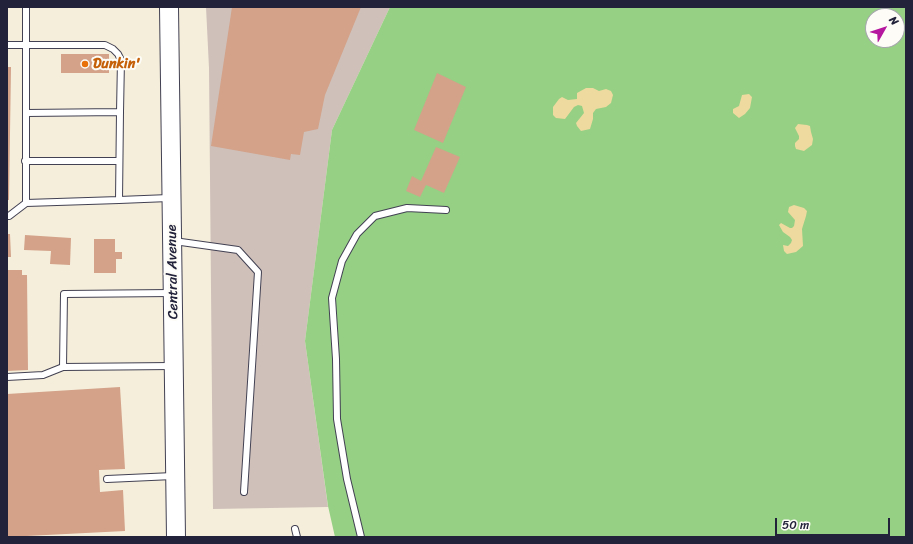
<!DOCTYPE html>
<html>
<head>
<meta charset="utf-8">
<style>
	body { margin:0 }
	#map { position:relative; width:913px; height:544px; overflow:hidden; background:#f5eedb; font-family:Sriracha,sans-serif }
	canvas { display:block }
	.frame { position:absolute; inset:0; border:8px solid #22223b; pointer-events:none }
	.north { position:absolute; left:865px; top:8px; width:40px; height:40px; box-sizing:border-box; background:#fdfcf7; border:1px solid #a5a5ac; border-radius:50%; rotate:51deg; font-size:11px; font-weight:700; line-height:16px; text-align:center; color:#22223b }
	.north::after { content:''; display:block; margin:auto; width:14px; height:18px; background:#b5179e; clip-path:polygon(50% 0,100% 100%,50% 72%,0 100%) }
	.scale { position:absolute; left:775px; top:518px; width:115px; height:18px; box-sizing:border-box; border:2px solid #22223b; border-top:0; padding-left:5px; font-size:12px; line-height:14px; white-space:nowrap; color:#22223b; -webkit-text-stroke:3px #fdfcf7; paint-order:stroke }
</style>
</head>
<body>
<div id="map">
<canvas width="913" height="544"></canvas>
<div class="frame"></div>
<div class="north">N</div>
<div class="scale">50 m</div>
</div>
<script>
const ctx = document.querySelector('canvas').getContext('2d');
ctx.lineJoin = 'round';
function paint(path, color) { ctx.fillStyle = color; ctx.fill(path, 'evenodd'); }
const poly = rows => new Path2D(rows.map(r => 'M' + r).join(''));
function stroke(path, color, width, dash) { ctx.strokeStyle = color; ctx.lineWidth = width; ctx.lineCap = dash ? 'butt' : 'round'; ctx.setLineDash(dash || []); ctx.stroke(path); }
function drawText(font, color, halo, rows, align = 'center') {
  ctx.font = font + ' Sriracha,sans-serif'; ctx.lineWidth = 4; ctx.setLineDash([]); ctx.textBaseline = 'middle'; ctx.strokeStyle = halo; ctx.fillStyle = color; for (const [text, x, y, turn = 0] of rows) {
    ctx.save(); ctx.translate(x, y); ctx.rotate((+turn || 0) * Math.PI / 180); ctx.textAlign = isNaN(turn) ? turn : align; if (halo) ctx.strokeText(text, 0, 0); ctx.fillText(text, 0, 0); ctx.restore();
  }
}
const industrial = poly([
	[206,7,390,7,332,130,305,341,328,507,213,509,209,68]
]);
const green = poly([
	[390,7,906,7,906,537,335,537,328,506,305,341,332,130],
	[873,16,897,16,897,40,873,40]
]);
const sand = poly([
	[586,88,593,88,599,91,606,89,611,91,613,95,611,103,606,107,596,109,593,113,593,119,590,129,581,131,577,126,576,123,584,113,582,106,578,105,574,107,565,119,556,118,553,115,553,107,559,99,562,97,568,100,577,99,577,93],
	[749,94,752,97,750,108,745,114,739,118,733,113,733,109,739,106,742,95],
	[798,124,807,125,810,126,811,132,813,139,812,145,804,151,796,149,795,146,795,143,799,139,799,136,795,128],
	[794,205,804,208,807,211,806,216,802,229,803,246,796,252,787,254,784,251,783,245,788,246,791,243,792,240,790,237,783,232,779,225,781,223,790,228,792,228,794,226,795,220,788,212,789,207]
]);
const building = poly([
	[232,7,361,7,325,95,318,129,304,132,300,155,291,154,290,160,211,146],
	[61,54,109,54,109,73,61,73],
	[7,67,11,67,9,200,7,200],
	[437,73,466,87,443,143,414,130],
	[436,147,460,157,444,193,426,185,420,197,406,191,412,176,421,181],
	[7,234,10,234,11,257,7,257],
	[25,235,71,238,70,265,50,264,51,251,24,250],
	[94,239,115,239,115,252,122,252,122,259,116,259,116,273,94,273],
	[7,270,22,270,22,275,27,275,28,370,7,371],
	[120,387,125,469,99,470,100,492,123,490,125,531,7,537,7,394]
]);
const lane = poly([
	[7,45,105,45,113,49,118,54,121,60,120,112],
	[25,161,119,161],
	[119,200,169,198],
	[26,203,26,7],
	[7,216,9,216,26,203,119,200,120,112,26,113],
	[174,241,238,250,258,272,244,492],
	[171,293,64,294,63,367,172,366],
	[7,377,43,375,63,367],
	[107,479,173,476],
	[295,529,297,537],
	[361,537,347,479,337,419,336,359,332,298,342,261,357,234,375,216,407,208,446,210]
]);
const secondary = poly([
	[169,7,176,537]
]);
const markers = [
	[85,64,4,"#e8710a"]
];
const foodNames = [
	["Dunkin'",93,64]
];
const streetNames = [
	["Central Avenue",173,272,-91]
];
paint(industrial, '#cfc0ba');
paint(green, '#95d084');
paint(sand, '#eeda9e');
paint(building, '#d3a289');
stroke(lane, '#424153', 8);
stroke(secondary, '#424153', 20);
stroke(lane, '#fff', 6);
stroke(secondary, '#fff', 18);
for (const [x, y, r, color] of markers) { const dot = new Path2D(); dot.arc(x, y, r, 0, 2 * Math.PI); ctx.fillStyle = color; ctx.fill(dot); stroke(dot, '#fdfcf7', 1.5); }
drawText('bold 14px', '#c56008', '#fdfcf7', foodNames, 'left');
drawText('14px', '#22223b', '#fdfcf7', streetNames);
</script>
</body>
</html>
